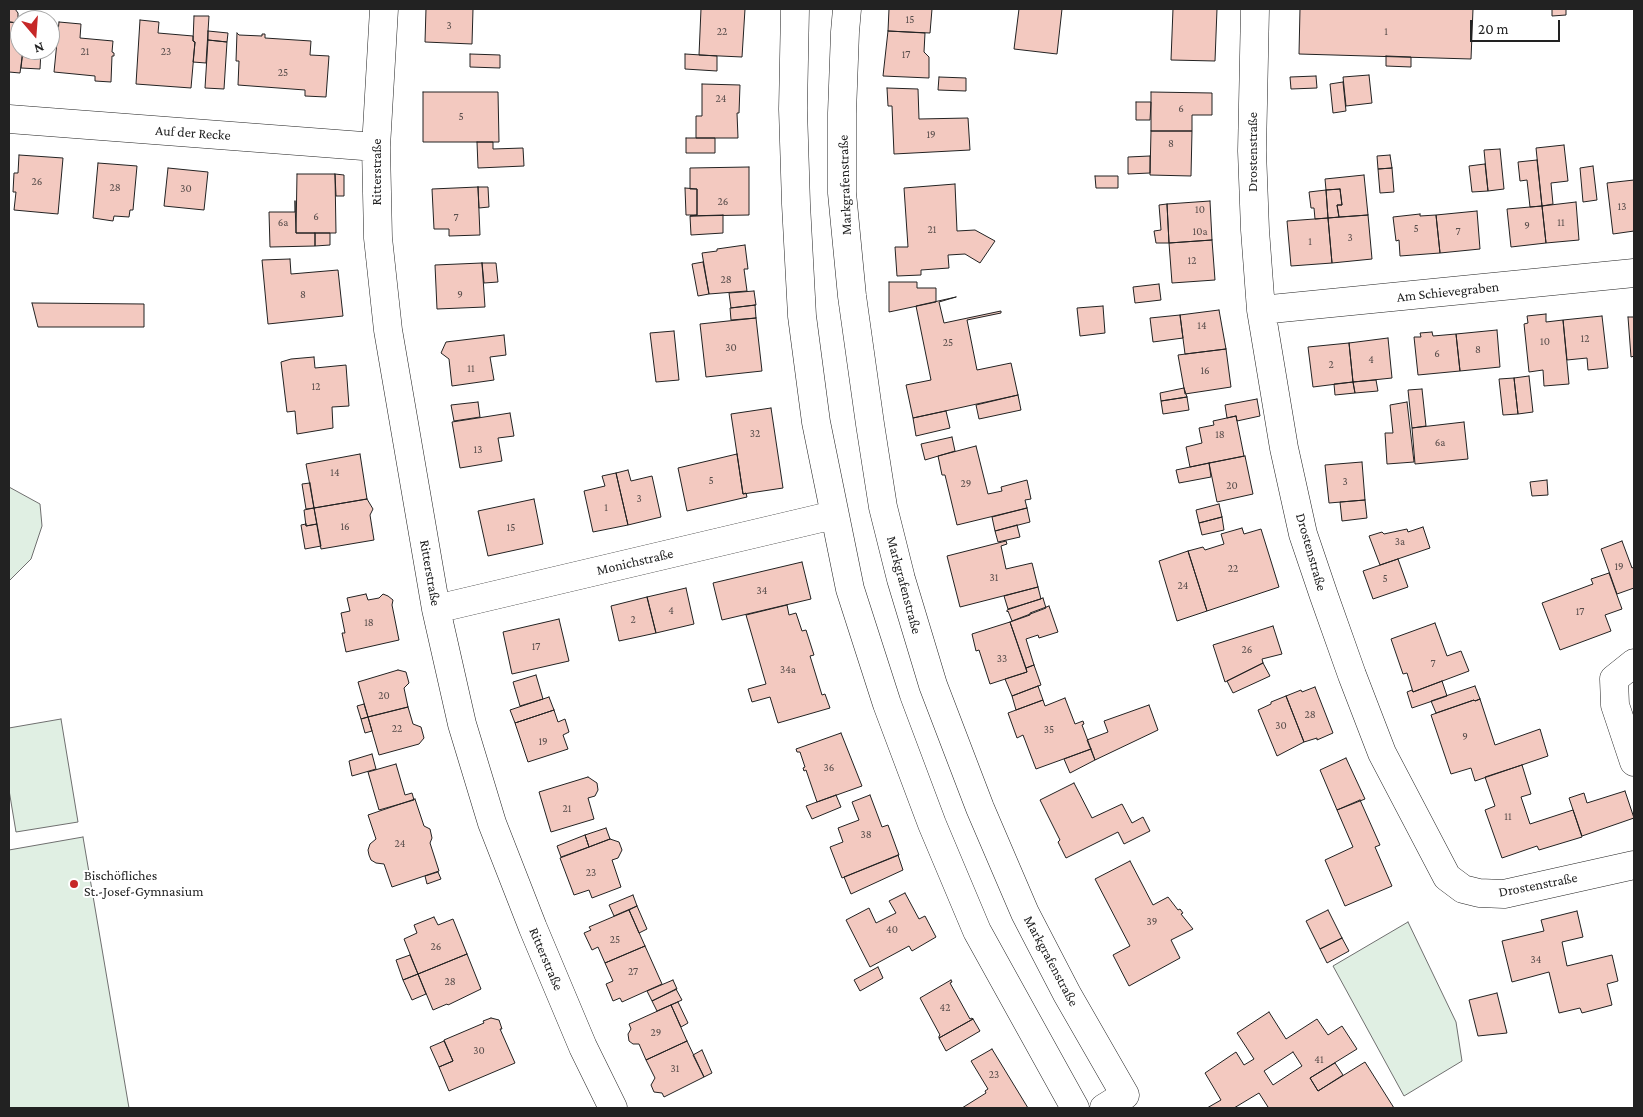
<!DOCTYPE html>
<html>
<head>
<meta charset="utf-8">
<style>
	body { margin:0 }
	#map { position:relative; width:1643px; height:1117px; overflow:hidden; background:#fff; font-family:"Crimson Pro",serif }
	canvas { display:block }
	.frame { position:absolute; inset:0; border:10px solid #222; pointer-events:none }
	.north { position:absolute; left:10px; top:10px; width:50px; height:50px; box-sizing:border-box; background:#fff; border:1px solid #a7a7a7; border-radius:50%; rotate:162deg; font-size:14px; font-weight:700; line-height:20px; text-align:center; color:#222 }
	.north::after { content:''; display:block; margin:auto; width:18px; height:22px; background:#c62828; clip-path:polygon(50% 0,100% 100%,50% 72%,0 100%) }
	.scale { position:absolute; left:1470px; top:20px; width:90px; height:22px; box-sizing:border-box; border:2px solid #222; border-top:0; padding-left:6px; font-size:15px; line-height:18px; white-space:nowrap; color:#222; -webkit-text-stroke:4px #fff; paint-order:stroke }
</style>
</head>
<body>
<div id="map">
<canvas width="1643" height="1117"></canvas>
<div class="frame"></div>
<div class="north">N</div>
<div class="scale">20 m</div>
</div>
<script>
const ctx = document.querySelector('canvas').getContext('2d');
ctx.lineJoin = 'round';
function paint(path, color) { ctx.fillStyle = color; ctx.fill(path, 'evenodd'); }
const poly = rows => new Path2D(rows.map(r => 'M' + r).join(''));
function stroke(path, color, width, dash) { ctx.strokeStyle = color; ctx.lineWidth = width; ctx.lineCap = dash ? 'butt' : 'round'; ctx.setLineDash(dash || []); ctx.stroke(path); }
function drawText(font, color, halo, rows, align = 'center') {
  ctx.font = font + ' "Crimson Pro",serif'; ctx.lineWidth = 4; ctx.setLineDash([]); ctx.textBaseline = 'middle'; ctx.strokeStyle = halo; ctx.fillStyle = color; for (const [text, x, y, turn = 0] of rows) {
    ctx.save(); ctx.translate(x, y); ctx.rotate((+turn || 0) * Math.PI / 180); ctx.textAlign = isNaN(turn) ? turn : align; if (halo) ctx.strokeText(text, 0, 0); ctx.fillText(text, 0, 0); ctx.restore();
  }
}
const green = poly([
	[9,487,40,504,42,526,31,559,9,581,9,487],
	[61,719,78,822,16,832,9,790,9,728,61,719],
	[83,837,129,1108,9,1108,9,850,83,837],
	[1408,922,1456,1022,1462,1061,1404,1096,1333,966,1408,922]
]);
const building = poly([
	[9,9,15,9,18,13,18,23,9,22,9,9],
	[426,9,473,9,472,44,425,42,426,9],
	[701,9,745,9,742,57,699,55,701,9],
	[889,9,932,9,930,33,888,31,889,9],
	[1019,9,1062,9,1057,54,1014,49,1019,9],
	[1173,9,1217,9,1215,61,1171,60,1173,9],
	[1300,9,1473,9,1471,59,1299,54,1300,9],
	[1552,9,1566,9,1566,15,1552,16,1552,9],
	[194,16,209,16,206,63,193,62,195,42,193,41,194,16],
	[140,20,159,22,158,33,193,36,193,41,195,42,191,88,136,84,140,20],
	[9,22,20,23,20,50,23,50,20,73,9,72,9,22],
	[59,22,81,24,80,38,113,41,112,52,114,53,114,56,112,56,111,82,95,81,95,76,54,72,59,22],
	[208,31,228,33,227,42,208,40,208,31],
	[888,31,925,33,924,52,929,57,929,78,883,76,888,31],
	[237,33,239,35,262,36,262,34,265,34,265,38,311,41,310,55,329,56,326,97,305,96,305,90,238,85,239,61,236,61,237,33],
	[208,40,227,42,224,89,205,88,208,40],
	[23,50,41,50,40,69,21,68,23,50],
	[470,54,500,55,500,68,470,67,470,54],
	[685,54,717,56,717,71,685,69,685,54],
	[1386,56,1411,57,1411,67,1386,66,1386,56],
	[1369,75,1372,103,1346,106,1343,77,1369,75],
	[1316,76,1317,88,1291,89,1290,77,1316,76],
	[939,77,966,78,966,91,938,90,939,77],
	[1343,82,1346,111,1333,113,1330,84,1343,82],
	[702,84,740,85,739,113,737,113,738,138,696,138,696,116,702,116,702,84],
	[887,88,918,89,919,119,968,118,970,150,894,154,892,106,888,106,887,88],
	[423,92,498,92,499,142,423,142,423,92],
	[1151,92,1212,93,1212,115,1192,115,1192,131,1151,131,1151,92],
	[1136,102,1151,102,1150,120,1136,120,1136,102],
	[1151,131,1192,131,1191,176,1150,175,1151,131],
	[686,138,715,138,715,153,686,153,686,138],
	[477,142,493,142,493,149,523,148,524,166,478,168,477,142],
	[1564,145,1568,181,1551,183,1553,204,1542,206,1536,148,1564,145],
	[1500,149,1504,189,1488,191,1484,150,1500,149],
	[19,155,63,158,58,214,14,210,16,192,13,192,14,173,18,173,19,155],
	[1390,155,1392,168,1378,169,1377,156,1390,155],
	[1150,156,1150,173,1128,174,1128,157,1150,156],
	[1537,160,1542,206,1530,207,1527,180,1520,181,1518,162,1537,160],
	[98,163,137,166,133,210,130,210,129,217,114,216,113,221,93,218,98,163],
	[1485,164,1488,191,1472,192,1469,166,1485,164],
	[1593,166,1597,200,1583,202,1580,168,1593,166],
	[749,167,749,215,690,216,697,215,697,189,690,189,690,168,749,167],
	[168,168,208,172,204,210,164,206,168,168],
	[1392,168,1394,192,1380,193,1378,169,1392,168],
	[297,174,335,174,336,233,296,233,297,174],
	[335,174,344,175,344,196,336,196,335,174],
	[1364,175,1368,215,1339,217,1337,205,1342,205,1340,189,1326,190,1325,179,1364,175],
	[1095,176,1118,176,1118,188,1096,188,1095,176],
	[1634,180,1634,231,1613,234,1607,183,1634,180],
	[955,184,957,231,975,230,995,241,980,263,965,254,948,255,949,268,921,270,921,275,897,276,895,247,908,247,904,188,955,184],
	[478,187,488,187,489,207,479,208,478,187],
	[478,187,480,235,449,236,449,229,434,229,432,189,478,187],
	[685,188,697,189,697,215,686,215,685,188],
	[1340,189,1342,205,1337,205,1339,217,1328,218,1326,190,1340,189],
	[1326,190,1328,218,1315,219,1314,208,1311,208,1309,192,1326,190],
	[295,201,296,233,315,233,315,246,270,247,269,212,295,212,295,201],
	[1210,201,1212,240,1169,243,1167,204,1210,201],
	[1576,202,1579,240,1546,243,1542,206,1576,202],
	[1167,204,1169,243,1156,243,1154,231,1161,230,1159,205,1167,204],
	[1542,206,1546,243,1511,247,1507,209,1542,206],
	[1477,211,1480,249,1440,253,1436,215,1477,211],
	[1420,214,1420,216,1436,215,1440,253,1400,256,1399,240,1396,241,1393,217,1420,214],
	[723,215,723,233,691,235,690,216,723,215],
	[1368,215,1372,259,1332,263,1328,218,1368,215],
	[1328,218,1332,263,1291,266,1287,221,1328,218],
	[315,233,330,233,330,245,315,246,315,233],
	[1212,240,1215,280,1172,283,1169,243,1212,240],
	[745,245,748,269,744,269,747,291,709,294,702,253,717,251,717,249,745,245],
	[290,259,291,274,338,270,343,316,268,324,262,260,290,259],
	[703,262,709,294,698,296,692,264,703,262],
	[482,263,496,263,498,282,484,283,482,263],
	[482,263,485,307,437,309,435,265,482,263],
	[889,282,917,282,917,288,936,288,936,302,889,312,889,282],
	[1159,284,1161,300,1135,303,1133,287,1159,284],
	[754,291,756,305,731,308,729,293,754,291],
	[956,297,939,302,944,323,1001,311,1001,313,967,320,977,370,1011,363,1018,395,913,418,906,385,931,380,916,306,956,297],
	[32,303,144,304,144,327,38,327,32,303],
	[755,305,756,318,731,320,730,308,755,305],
	[1103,306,1105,333,1080,336,1077,308,1103,306],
	[1219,310,1226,349,1185,354,1180,315,1219,310],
	[1546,314,1546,322,1563,320,1569,384,1544,386,1543,370,1529,372,1524,324,1528,323,1527,316,1546,314],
	[1180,315,1183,338,1153,342,1150,318,1180,315],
	[1602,316,1608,368,1588,370,1587,358,1567,360,1563,320,1602,316],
	[1628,317,1634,317,1634,356,1631,357,1628,317],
	[756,318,762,371,706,377,700,324,756,318],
	[1497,330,1500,367,1460,371,1456,334,1497,330],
	[674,331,679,380,656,382,650,333,674,331],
	[1432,332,1433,336,1456,334,1460,371,1418,375,1414,337,1421,337,1420,333,1432,332],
	[504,335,506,355,490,357,494,380,452,386,449,359,441,353,446,342,504,335],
	[1388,338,1392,378,1353,382,1349,343,1388,338],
	[1349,343,1353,382,1313,387,1308,347,1349,343],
	[1226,349,1231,387,1185,394,1178,355,1226,349],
	[314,357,315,368,346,365,349,406,332,407,333,428,297,434,295,411,287,412,281,362,291,359,314,357],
	[1529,376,1533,412,1518,414,1514,378,1529,376],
	[1514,378,1518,414,1503,415,1499,379,1514,378],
	[1376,380,1378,391,1355,393,1353,382,1376,380],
	[1353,382,1355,393,1335,395,1334,384,1353,382],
	[1184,388,1187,397,1161,401,1160,393,1184,388],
	[1422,389,1426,426,1412,428,1408,390,1422,389],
	[1018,395,1021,410,979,419,976,405,1018,395],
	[1187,397,1189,410,1163,414,1161,401,1187,397],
	[1257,399,1260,416,1237,421,1236,416,1227,418,1225,405,1257,399],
	[478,402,480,417,454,421,451,405,478,402],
	[1407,402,1414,462,1387,464,1385,433,1393,433,1390,405,1407,402],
	[771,408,783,488,743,494,731,414,771,408],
	[946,411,950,428,916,436,913,418,946,411],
	[510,413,514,436,498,438,502,461,460,468,452,422,510,413],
	[1236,416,1244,456,1190,467,1186,447,1202,443,1199,428,1214,425,1213,421,1236,416],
	[1464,422,1468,459,1415,464,1412,428,1464,422],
	[952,437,955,451,925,460,921,444,952,437],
	[976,446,988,494,1002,491,1001,487,1027,480,1031,499,1025,500,1027,508,957,525,945,475,942,475,938,456,976,446],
	[360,454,367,499,314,508,306,464,360,454],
	[737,454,743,494,746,493,747,497,687,511,678,468,737,454],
	[1245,456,1253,494,1217,502,1209,463,1245,456],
	[1362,462,1365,500,1329,503,1325,465,1362,462],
	[1209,463,1211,477,1179,483,1176,470,1209,463],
	[628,470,631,481,652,476,661,517,628,525,616,473,628,470],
	[616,473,628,525,593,532,584,491,605,486,602,476,616,473],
	[1547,480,1548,495,1532,496,1530,482,1547,480],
	[310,483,314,508,306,509,302,484,310,483],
	[367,499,373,509,370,515,374,540,321,549,314,508,367,499],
	[534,499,543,544,488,556,478,511,534,499],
	[1365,500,1367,518,1342,521,1340,502,1365,500],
	[1219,504,1222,517,1199,523,1196,510,1219,504],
	[314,508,317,524,306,526,304,510,314,508],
	[1027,508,1030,522,995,531,992,517,1027,508],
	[1222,517,1224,530,1202,535,1199,523,1222,517],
	[306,524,306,526,317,524,321,546,305,549,301,525,306,524],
	[1017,525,1020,537,998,542,995,531,1017,525],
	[1423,527,1430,548,1380,565,1369,536,1382,532,1384,534,1407,529,1408,532,1423,527],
	[1242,528,1244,534,1261,529,1279,587,1207,611,1188,551,1203,547,1205,550,1224,544,1221,534,1242,528],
	[1006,541,1007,544,1001,546,1006,569,1032,563,1038,587,960,607,947,556,1006,541],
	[1622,541,1632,568,1634,567,1634,588,1617,594,1601,549,1622,541],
	[1188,551,1207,611,1177,621,1159,561,1188,551],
	[1398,559,1408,587,1373,599,1363,571,1398,559],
	[802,562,811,599,722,620,713,583,802,562],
	[1609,573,1622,609,1605,615,1611,631,1560,650,1542,603,1593,584,1591,579,1609,573],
	[1038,587,1041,599,1008,609,1004,596,1038,587],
	[686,588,694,624,656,633,647,597,686,588],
	[366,594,368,600,379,598,383,594,388,596,393,600,392,605,399,640,346,652,342,633,345,633,341,613,350,611,347,598,366,594],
	[647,597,656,633,619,641,611,606,647,597],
	[1043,598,1046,608,1012,621,1008,611,1007,612,1007,610,1043,598],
	[787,605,789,615,796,613,802,631,806,630,814,655,810,656,822,695,825,694,830,708,778,723,770,697,752,702,748,689,766,684,746,615,787,605],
	[1049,606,1058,632,1039,638,1038,635,1026,639,1034,665,1026,668,1010,622,1030,615,1030,613,1049,606],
	[559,619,569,661,512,674,503,632,559,619],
	[1010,622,1027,672,990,684,979,650,976,651,972,634,1010,622],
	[1435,623,1447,656,1461,651,1469,671,1413,692,1407,673,1403,674,1391,639,1435,623],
	[1273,626,1282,654,1262,659,1263,663,1225,682,1213,645,1273,626],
	[1263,663,1270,676,1233,693,1227,681,1263,663],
	[1034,665,1041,685,1012,696,1005,679,1027,672,1026,668,1034,665],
	[398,670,406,672,409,683,404,688,408,707,368,717,358,682,398,670],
	[536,675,543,699,520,706,513,682,536,675],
	[1442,681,1447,696,1412,708,1407,692,1412,690,1413,692,1442,681],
	[1038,686,1043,700,1016,710,1012,696,1038,686],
	[1475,686,1480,699,1475,701,1474,700,1436,713,1431,701,1475,686],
	[1315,687,1333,733,1317,740,1317,738,1304,742,1286,696,1301,690,1302,692,1315,687],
	[1286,696,1304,742,1277,756,1258,710,1271,704,1271,702,1286,696],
	[549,697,554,710,515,723,510,710,549,697],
	[1065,698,1075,724,1083,721,1084,724,1082,725,1091,749,1036,769,1023,735,1017,738,1008,713,1043,700,1045,706,1065,698],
	[1480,699,1495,745,1540,729,1548,756,1475,781,1471,768,1451,774,1431,715,1474,700,1475,701,1480,699],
	[364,704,368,717,361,719,357,706,364,704],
	[1149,705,1158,730,1095,760,1087,740,1108,732,1104,721,1149,705],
	[408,707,413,724,421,727,424,738,419,744,379,755,368,717,408,707],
	[554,710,558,722,565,719,569,732,563,735,568,749,528,762,515,723,554,710],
	[368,717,372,731,365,733,361,719,368,717],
	[841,733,862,786,817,802,806,770,804,771,803,768,805,767,800,752,797,752,796,749,841,733],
	[1091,749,1095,760,1070,773,1064,759,1091,749],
	[372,754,376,769,352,776,349,761,372,754],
	[1346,758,1365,799,1337,810,1320,770,1346,758],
	[396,764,405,795,412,793,414,800,379,810,368,772,396,764],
	[1522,765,1531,794,1521,797,1530,824,1573,810,1582,837,1539,850,1537,846,1502,858,1485,810,1495,806,1485,777,1522,765],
	[588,777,597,783,598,790,595,796,588,798,594,819,551,832,539,792,588,777],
	[1074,783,1092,818,1122,804,1132,823,1143,817,1150,831,1124,844,1118,832,1066,858,1058,842,1060,840,1040,800,1074,783],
	[1625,791,1634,818,1582,836,1569,798,1584,793,1587,803,1625,791],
	[836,795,841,807,812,819,806,806,836,795],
	[870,795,882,827,888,825,899,855,842,878,830,847,843,842,838,828,859,820,852,802,870,795],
	[415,799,424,826,430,829,432,838,430,843,439,871,392,887,384,864,376,863,371,860,369,855,368,850,370,844,376,839,368,815,415,799],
	[1360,800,1380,845,1375,847,1392,886,1345,906,1325,860,1353,847,1337,810,1360,800],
	[606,828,610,839,589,847,585,835,606,828],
	[585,835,589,847,561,857,557,846,585,835],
	[610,839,619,842,622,850,618,858,612,860,621,887,592,898,589,890,574,895,560,858,610,839],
	[898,855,903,870,851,894,844,877,898,855],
	[1130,861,1153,905,1168,897,1178,910,1180,909,1183,913,1181,914,1193,929,1171,940,1180,958,1129,986,1113,955,1130,946,1095,879,1130,861],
	[438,872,441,879,427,884,425,876,438,872],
	[905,893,919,919,925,916,936,937,912,951,909,946,870,967,846,920,869,908,876,923,896,913,889,901,905,893],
	[633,895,637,906,614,916,609,905,633,895],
	[637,906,647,929,639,933,629,910,637,906],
	[629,910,645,946,605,963,598,947,592,950,584,933,591,930,589,927,629,910],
	[1328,910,1342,938,1320,949,1306,921,1328,910],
	[1577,911,1583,937,1562,942,1567,966,1612,955,1618,981,1607,984,1612,1005,1582,1013,1580,1008,1559,1013,1549,972,1512,982,1502,941,1544,931,1541,920,1577,911],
	[434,917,438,925,453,919,467,954,418,974,404,939,417,933,414,925,434,917],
	[1342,938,1349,951,1327,963,1320,949,1342,938],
	[645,946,662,984,622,1002,620,998,613,1001,606,984,613,981,605,963,645,946],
	[467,954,481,989,448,1005,447,1004,433,1010,418,974,467,954],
	[410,955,418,974,403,980,396,960,410,955],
	[878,967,883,978,860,991,854,980,878,967],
	[418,974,426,994,412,1000,403,980,418,974],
	[673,980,677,989,652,1001,647,991,673,980],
	[951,980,952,982,950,983,970,1019,972,1018,973,1019,939,1038,939,1036,940,1035,920,998,951,980],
	[676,989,682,1000,657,1011,652,1001,676,989],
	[1497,993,1507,1033,1478,1036,1469,1000,1497,993],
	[678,1002,688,1023,681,1027,671,1005,678,1002],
	[671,1005,687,1041,646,1060,639,1044,633,1044,629,1041,628,1034,631,1029,629,1024,671,1005],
	[1269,1012,1286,1039,1317,1019,1328,1035,1342,1026,1357,1049,1310,1078,1318,1091,1365,1062,1394,1108,1266,1108,1268,1107,1259,1093,1234,1108,1207,1108,1221,1100,1205,1073,1236,1052,1244,1065,1254,1059,1237,1033,1269,1012],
	[1293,1052,1302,1066,1273,1085,1264,1071,1293,1052],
	[491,1018,499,1020,502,1029,500,1029,515,1063,449,1091,439,1067,453,1061,444,1040,484,1023,483,1021,491,1018],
	[973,1019,980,1031,946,1051,939,1038,973,1019],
	[444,1041,453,1061,439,1067,430,1047,444,1041],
	[687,1041,704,1077,664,1097,662,1093,654,1092,651,1085,655,1078,646,1060,687,1041],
	[992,1049,1028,1108,962,1108,986,1093,985,1091,988,1089,971,1061,992,1049],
	[702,1050,712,1073,704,1077,693,1055,702,1050],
	[1335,1063,1343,1075,1318,1091,1310,1078,1335,1063]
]);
const minor = poly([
	[384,9,376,147,378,238,388,330,436,609,462,724,492,823,533,928,583,1047,613,1108],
	[795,9,793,109,796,204,802,316,816,422,850,589,887,704,932,824,977,931,1075,1108],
	[847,9,845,32,842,113,842,193,852,296,870,424,883,507,901,579,933,685,980,808,1025,913,1067,994,1125,1095,1104,1108],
	[1255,9,1252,151,1255,230,1261,310,1284,448,1303,534,1324,596,1352,675,1382,753,1447,877,1463,889,1479,893,1504,894,1634,865],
	[9,119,376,147],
	[1261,310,1634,273],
	[436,609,834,515],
	[1634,663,1614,679,1615,705,1634,762]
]);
const markers = [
	[74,884,5,"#c62828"]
];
const numberNames = [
	["15",910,20],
	["3",449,26],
	["22",722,32],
	["1",1386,32],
	["21",85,52],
	["23",166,52],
	["17",906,55],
	["25",283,73],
	["24",721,99],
	["6",1181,109],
	["5",461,117],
	["19",931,135],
	["8",1171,144],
	["26",37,182],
	["28",115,188],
	["30",186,189],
	["26",723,202],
	["13",1622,207],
	["10",1200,210],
	["6",316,217],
	["7",456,218],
	["6a",283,223],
	["11",1561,223],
	["9",1527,226],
	["5",1416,229],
	["21",932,230],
	["10a",1200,232],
	["7",1458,232],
	["3",1350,238],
	["1",1310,242],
	["12",1192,261],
	["28",726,280],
	["8",303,295],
	["9",460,295],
	["14",1202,326],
	["12",1585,339],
	["10",1545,342],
	["25",948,343],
	["30",731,348],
	["8",1478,350],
	["6",1437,354],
	["4",1371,360],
	["2",1331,365],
	["11",471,369],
	["16",1205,371],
	["12",316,387],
	["32",755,434],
	["18",1220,435],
	["6a",1440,443],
	["13",478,450],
	["14",335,473],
	["5",711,481],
	["3",1345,482],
	["29",966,484],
	["20",1232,486],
	["3",639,499],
	["1",606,508],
	["16",345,527],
	["15",511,528],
	["3a",1400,542],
	["19",1619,567],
	["22",1233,569],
	["31",994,578],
	["5",1385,579],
	["24",1183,586],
	["34",762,591],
	["4",671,611],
	["17",1580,612],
	["2",633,620],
	["18",369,623],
	["17",536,647],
	["26",1247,650],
	["33",1002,659],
	["7",1433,664],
	["34a",788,670],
	["20",384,696],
	["28",1310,715],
	["30",1281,726],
	["22",397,729],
	["35",1049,730],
	["9",1465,737],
	["19",543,742],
	["36",829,768],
	["21",567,809],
	["11",1508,817],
	["38",866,835],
	["24",400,844],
	["23",591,873],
	["39",1152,922],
	["40",892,930],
	["25",615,940],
	["26",436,947],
	["34",1536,960],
	["27",633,972],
	["28",450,982],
	["42",945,1008],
	["29",656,1033],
	["30",479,1051],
	["41",1319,1060],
	["31",675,1069],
	["23",994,1075]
];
const streetNames = [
	["Auf der Recke",193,133,4],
	["Drostenstraße",1253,152,-90],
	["Ritterstraße",377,172,-90],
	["Markgrafenstraße",845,185,-92],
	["Am Schievegraben",1448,292,-6],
	["Drostenstraße",1311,552,74],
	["Monichstraße",635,562,-13],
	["Ritterstraße",430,573,80],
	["Markgrafenstraße",904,585,75],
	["Drostenstraße",1538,885,-11],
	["Ritterstraße",546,959,67],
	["Markgrafenstraße",1051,961,62]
];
const poiNames = [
	["Bischöfliches",84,876],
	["St.-Josef-Gymnasium",84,892]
];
paint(green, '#e0efe3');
stroke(green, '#6f6f6f', 1);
paint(building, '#f3c9c0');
stroke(building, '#222', 1);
stroke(minor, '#222', 29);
stroke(minor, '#fff', 28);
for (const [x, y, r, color] of markers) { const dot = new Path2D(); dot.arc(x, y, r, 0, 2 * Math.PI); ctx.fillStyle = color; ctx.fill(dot); stroke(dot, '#fff', 2); }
drawText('11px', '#564c4a', null, numberNames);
drawText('14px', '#222', '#fff', streetNames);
drawText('14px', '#222', '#fff', poiNames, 'left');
</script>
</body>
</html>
